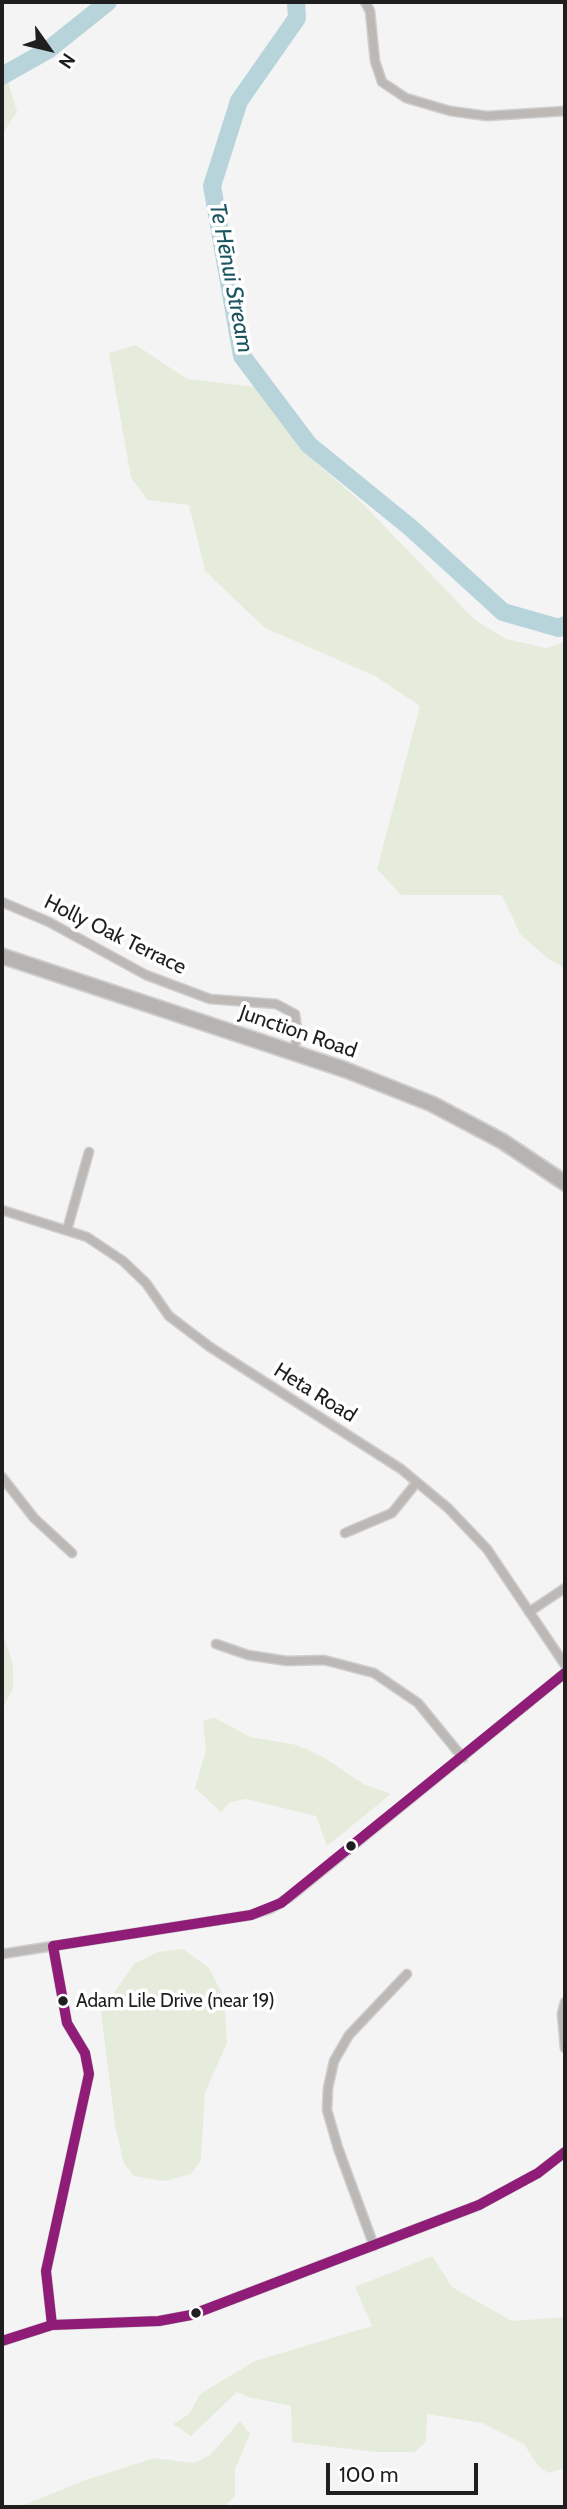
<!DOCTYPE html>
<html>
<head>
<meta charset="utf-8">
<style>
	body { margin:0 }
	#map { position:relative; width:567px; height:2509px; overflow:hidden; background:#f4f4f4; font-family:Cabin,sans-serif }
	canvas { display:block }
	.frame { position:absolute; inset:0; border:4px solid #1f1f1f; pointer-events:none }
	.north { position:absolute; left:14px; top:14px; width:70px; height:70px; -webkit-text-stroke:5px #fff; paint-order:stroke; rotate:124deg; font-size:19px; font-weight:700; line-height:28px; text-align:center; color:#1f1f1f }
	.north::after { content:''; display:block; margin:auto; width:24px; height:32px; background:#1f1f1f; clip-path:polygon(50% 0,100% 100%,50% 72%,0 100%) }
	.scale { position:absolute; left:326px; top:2463px; width:152px; height:32px; box-sizing:border-box; border:4px solid #1f1f1f; border-top:0; padding-left:9px; font-size:21px; line-height:24px; white-space:nowrap; color:#1f1f1f; -webkit-text-stroke:5px #fff; paint-order:stroke }
</style>
</head>
<body>
<div id="map">
<canvas width="567" height="2509"></canvas>
<div class="frame"></div>
<div class="north">N</div>
<div class="scale">100 m</div>
</div>
<script>
const ctx = document.querySelector('canvas').getContext('2d');
ctx.lineJoin = 'round';
function paint(path, color) { ctx.fillStyle = color; ctx.fill(path, 'evenodd'); }
const poly = rows => new Path2D(rows.map(r => 'M' + r).join(''));
function stroke(path, color, width, dash) { ctx.strokeStyle = color; ctx.lineWidth = width; ctx.lineCap = dash ? 'butt' : 'round'; ctx.setLineDash(dash || []); ctx.stroke(path); }
function drawText(font, color, halo, rows, align = 'center') {
  ctx.font = font + ' Cabin,sans-serif'; ctx.lineWidth = 7; ctx.setLineDash([]); ctx.textBaseline = 'middle'; ctx.strokeStyle = halo; ctx.fillStyle = color; for (const [text, x, y, turn = 0] of rows) {
    ctx.save(); ctx.translate(x, y); ctx.rotate((+turn || 0) * Math.PI / 180); ctx.textAlign = isNaN(turn) ? turn : align; if (halo) ctx.strokeText(text, 0, 0); ctx.fillText(text, 0, 0); ctx.restore();
  }
}
const green = poly([
	[8,82,17,111,2,135,2,84],
	[136,345,187,379,257,387,307,455,361,502,475,620,506,639,546,648,565,642,565,968,547,958,520,934,502,895,401,895,377,869,420,706,375,676,265,628,205,571,189,505,148,500,131,478,109,353],
	[2,1631,13,1665,13,1689,2,1709],
	[215,1718,250,1737,297,1745,325,1758,363,1784,391,1794,327,1846,316,1816,246,1799,230,1802,221,1812,195,1788,206,1750,203,1720],
	[183,1949,209,1968,224,1997,227,2043,205,2092,201,2160,191,2174,164,2181,134,2176,124,2164,115,2125,101,2012,134,1964,158,1952],
	[432,2256,452,2287,512,2321,565,2317,565,2468,548,2473,538,2466,524,2444,482,2423,427,2414,426,2442,414,2452,375,2452,292,2442,291,2406,248,2397,237,2392,191,2436,173,2424,189,2414,200,2394,255,2361,372,2326,355,2287],
	[240,2421,250,2434,235,2469,235,2496,224,2507,5,2507,24,2505,83,2481,154,2458,194,2463,210,2455]
]);
const river = poly([
	[296,2,297,18,239,101,212,186,242,356,309,445,411,528,503,612,559,628,565,625],
	[2,76,48,50,108,2]
]);
const minor = poly([
	[365,2,370,11,375,61,382,82,406,98,450,111,487,116,565,111],
	[2,902,49,922,146,975,210,999,276,1004,295,1014,298,1037,292,1053],
	[2,1210,87,1237,123,1261,146,1283,169,1316,210,1347,401,1469,448,1508,487,1549,565,1665],
	[67,1230,89,1152],
	[2,1477,34,1518,72,1553],
	[345,1533,392,1513,417,1482],
	[529,1612,565,1588],
	[216,1644,248,1655,287,1661,324,1660,374,1673,418,1703,463,1758],
	[2,1954,251,1915,270,1909,290,1897,565,1673],
	[565,2002,562,2014,565,2048],
	[374,2246,338,2148,327,2110,328,2088,334,2061,349,2035,407,1974],
	[52,2325,46,2271,89,2074,85,2053,67,2023,53,1946],
	[2,2341,52,2325,159,2321,191,2315,479,2205,538,2173,565,2152]
]);
const trunk = poly([
	[2,956,346,1070,432,1104,502,1141,565,1183]
]);
const bus1 = poly([
	[52,2325,46,2271,89,2074,85,2053,67,2023,53,1946,251,1915,281,1903,565,1673],
	[2,2341,52,2325,159,2321,191,2315,479,2205,538,2173,565,2152]
]);
const markers = [
	[351,1846,6,"#1f1f1f"],
	[63,2001,6,"#1f1f1f"],
	[196,2313,6,"#1f1f1f"]
];
const busNames = [
	["Adam Lile Drive (near 19)",76,2001]
];
const streetNames = [
	["Holly Oak Terrace",115,935,26],
	["Junction Road",298,1032,19],
	["Heta Road",315,1393,32]
];
const waterNames = [
	["Te Hēnui Stream",231,278,79]
];
paint(green, '#e6ecdc');
stroke(river, '#b8d4db', 18);
stroke(minor, '#cecece', 11);
stroke(trunk, '#cecece', 18);
stroke(minor, '#bcb8b5', 8);
stroke(trunk, '#b6b3b0', 14);
stroke(bus1, '#8f1d78', 10);
for (const [x, y, r, color] of markers) { const dot = new Path2D(); dot.arc(x, y, r, 0, 2 * Math.PI); ctx.fillStyle = color; ctx.fill(dot); stroke(dot, '#fff', 2.5); }
drawText('19px', '#1f1f1f', '#fff', busNames, 'left');
drawText('21px', '#1f1f1f', '#fff', streetNames);
drawText('italic 23px', '#1a545f', '#fff', waterNames);
</script>
</body>
</html>
